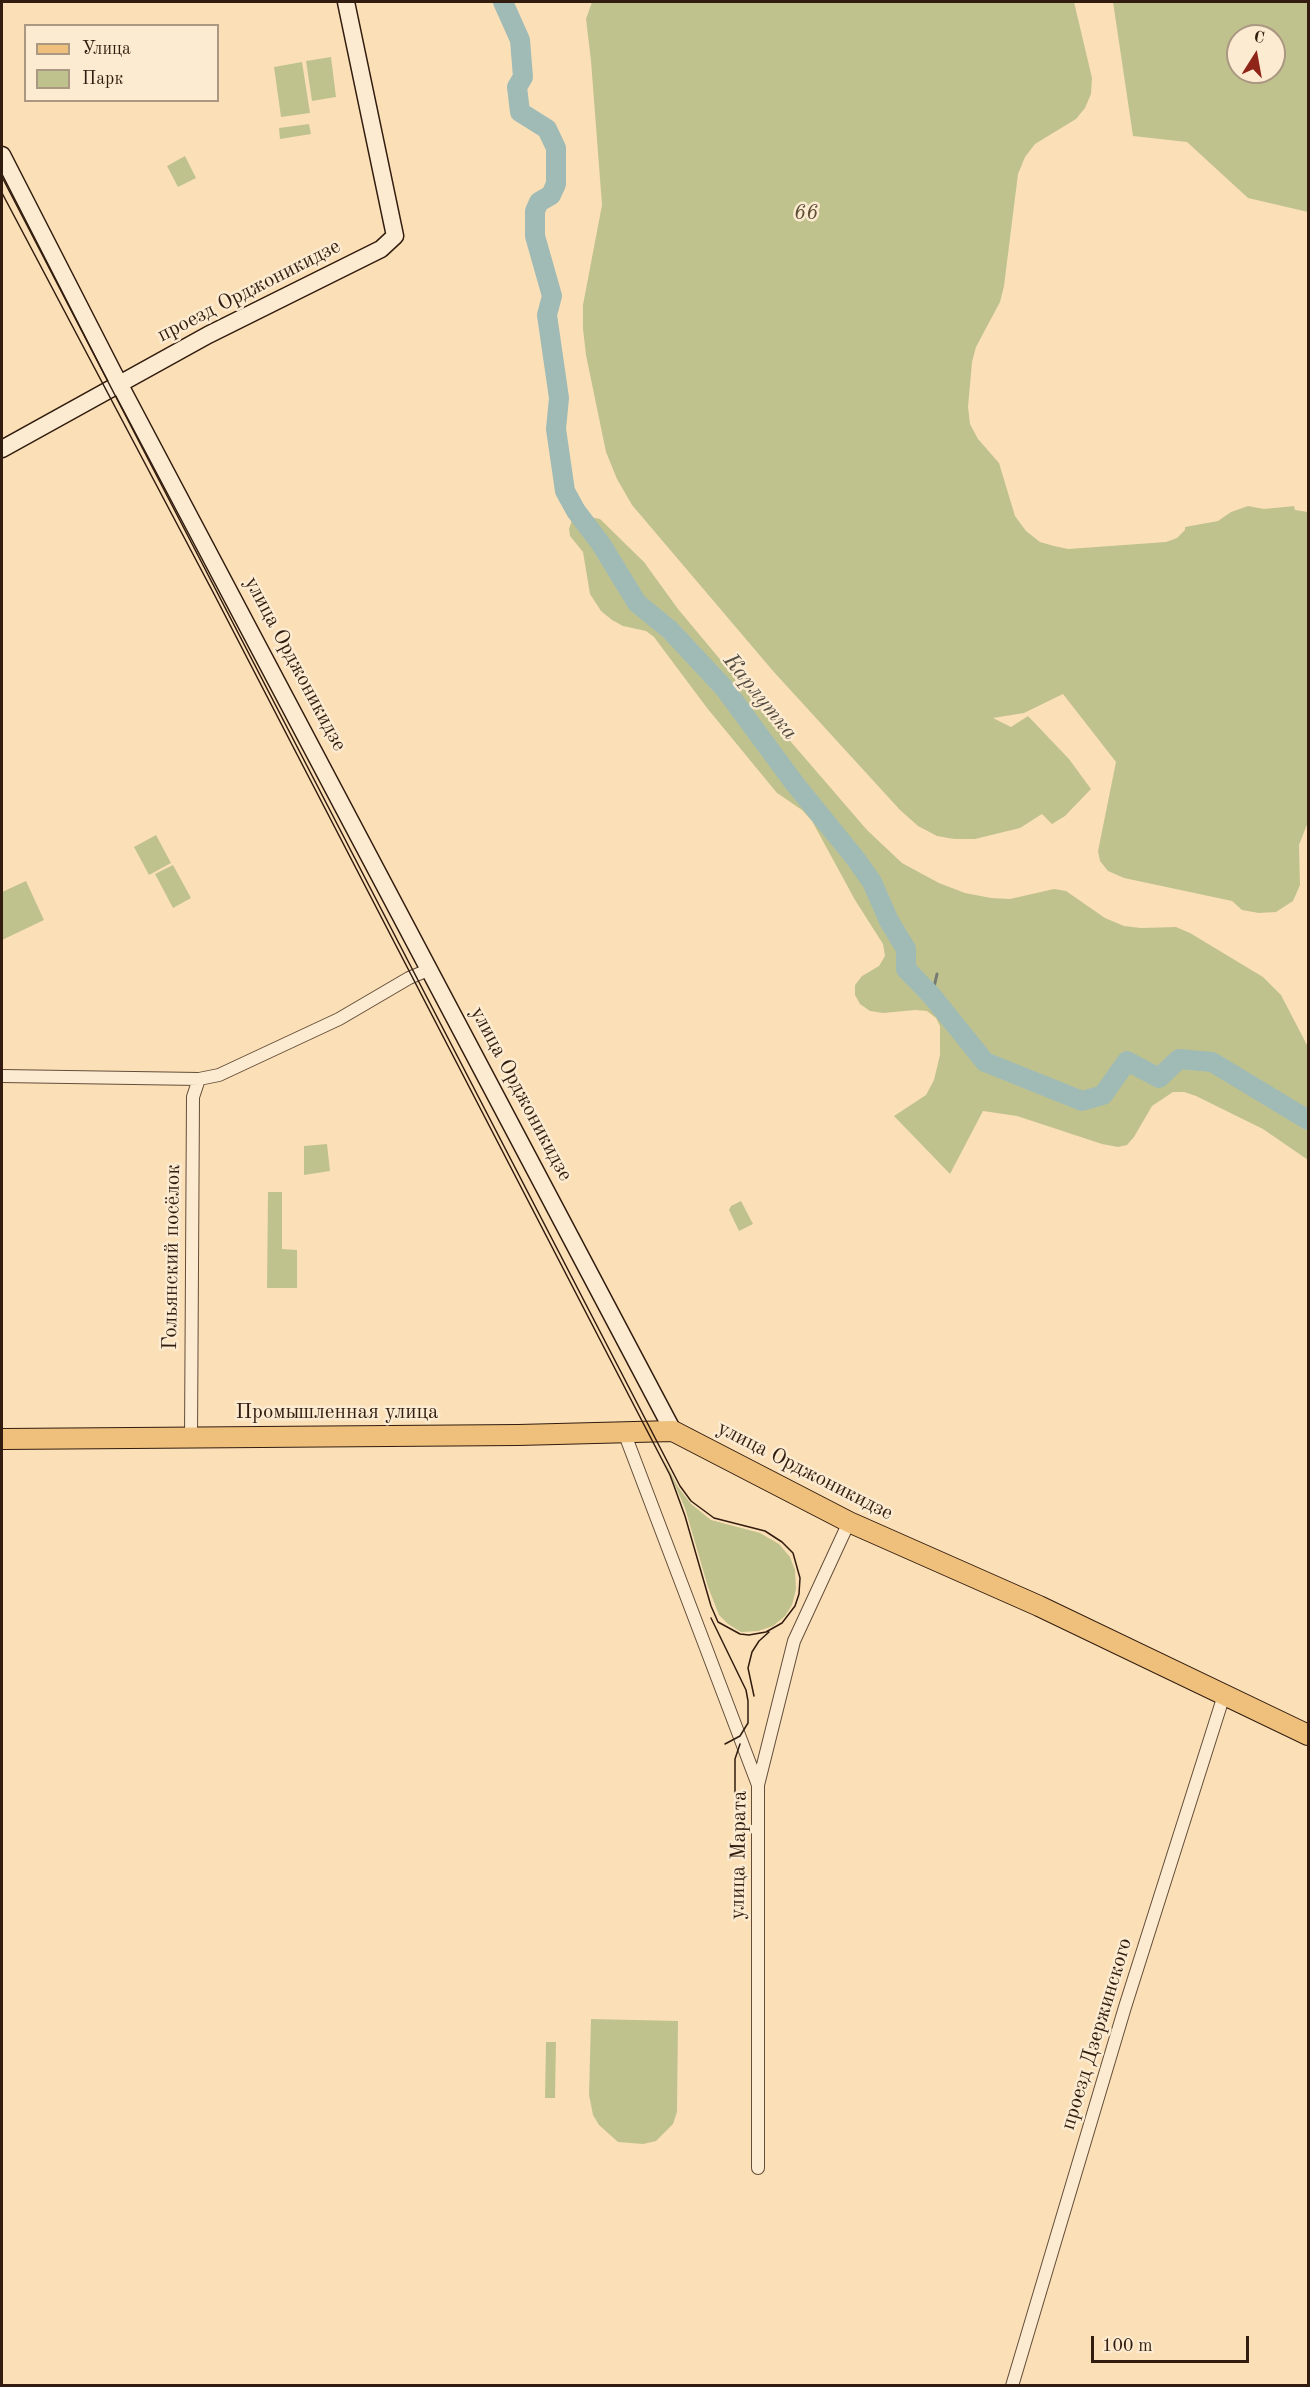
<!DOCTYPE html>
<html>
<head>
<meta charset="utf-8">
<style>
	body { margin:0 }
	#map { position:relative; width:1310px; height:2387px; overflow:hidden; background:#fbe0b7; font-family:"Old Standard TT",serif }
	canvas { display:block }
	.frame { position:absolute; inset:0; border:3px solid #321c0f; pointer-events:none }
	.legend { position:absolute; left:24px; top:24px; width:195px; height:78px; box-sizing:border-box; background:#fcebd0; border:2px solid #ab9883; margin:0; padding:8px 10px; list-style:none; font-size:18px; color:#321c0f }
	.legend li { display:flex; align-items:center; gap:12px; height:30px }
	.legend b { width:30px; border:2px solid #ab9883 }
	.north { position:absolute; left:1226px; top:24px; width:60px; height:60px; box-sizing:border-box; background:#fcebd0; border:2px solid #ab9883; border-radius:50%; rotate:11deg; font-size:16px; font-weight:700; line-height:24px; text-align:center; color:#321c0f }
	.north::after { content:''; display:block; margin:auto; width:21px; height:27px; background:#8f2418; clip-path:polygon(50% 0,100% 100%,50% 72%,0 100%) }
	.scale { position:absolute; left:1091px; top:2336px; width:158px; height:27px; box-sizing:border-box; border:3px solid #321c0f; border-top:0; padding-left:8px; font-size:18px; line-height:21px; white-space:nowrap; color:#321c0f; -webkit-text-stroke:4px #fcebd0; paint-order:stroke }
</style>
</head>
<body>
<div id="map">
<canvas width="1310" height="2387"></canvas>
<div class="frame"></div>
<ul class="legend">
<li><b style="height:8px;background:#eec07c"></b>Улица</li>
<li><b style="height:16px;background:#c0c28d"></b>Парк</li>
</ul>
<div class="north">С</div>
<div class="scale">100 m</div>
</div>
<script>
const ctx = document.querySelector('canvas').getContext('2d');
ctx.lineJoin = 'round';
function paint(path, color) { ctx.fillStyle = color; ctx.fill(path, 'evenodd'); }
const poly = rows => new Path2D(rows.map(r => 'M' + r).join(''));
function stroke(path, color, width, dash) { ctx.strokeStyle = color; ctx.lineWidth = width; ctx.lineCap = dash ? 'butt' : 'round'; ctx.setLineDash(dash || []); ctx.stroke(path); }
function drawText(font, color, halo, rows, align = 'center') {
  ctx.font = font + ' "Old Standard TT",serif'; ctx.lineWidth = 5; ctx.setLineDash([]); ctx.textBaseline = 'middle'; ctx.strokeStyle = halo; ctx.fillStyle = color; for (const [text, x, y, turn = 0] of rows) {
    ctx.save(); ctx.translate(x, y); ctx.rotate((+turn || 0) * Math.PI / 180); ctx.textAlign = isNaN(turn) ? turn : align; if (halo) ctx.strokeText(text, 0, 0); ctx.fillText(text, 0, 0); ctx.restore();
  }
}
const green = poly([
	[592,2,1074,2,1092,78,1091,94,1085,108,1076,119,1035,144,1025,157,1018,174,1004,286,1000,302,976,347,972,362,968,407,970,424,978,439,999,463,1015,516,1026,531,1040,542,1054,546,1068,549,1166,542,1177,538,1185,530,1185,527,1218,521,1231,512,1248,506,1264,509,1294,506,1295,510,1308,512,1308,822,1299,845,1300,885,1293,901,1276,912,1259,913,1242,910,1232,901,1124,878,1108,871,1100,861,1098,851,1116,762,1063,694,1024,713,993,718,1011,727,1028,716,1069,759,1091,789,1065,816,1052,824,1042,814,1020,828,975,839,954,839,937,836,918,826,900,810,773,671,632,505,617,479,606,452,586,355,583,329,583,305,602,205,591,61,586,19],
	[1113,2,1308,2,1308,212,1248,198,1187,142,1133,136],
	[1238,36,1274,36,1274,72,1238,72],
	[331,57,336,97,312,101,306,61],
	[302,62,310,113,281,117,274,67],
	[309,124,311,134,280,139,279,128],
	[185,156,196,178,178,187,167,166],
	[579,515,600,519,644,562,678,609,729,670,867,830,902,863,939,883,965,893,991,898,1010,899,1054,889,1066,891,1105,918,1124,926,1141,928,1176,927,1190,933,1263,977,1281,995,1308,1047,1308,1160,1263,1129,1196,1096,1184,1092,1173,1092,1152,1106,1134,1137,1127,1145,1118,1147,1102,1144,1017,1116,983,1111,950,1174,894,1116,926,1095,934,1080,940,1055,940,1026,936,1018,927,1011,915,1010,883,1013,870,1011,860,1004,855,995,855,985,862,976,879,966,885,956,883,944,855,900,812,821,802,810,777,793,707,708,654,637,646,631,623,626,612,620,601,611,590,594,583,552,570,536,569,529,572,520],
	[156,835,171,863,149,875,134,847],
	[173,865,191,898,173,908,155,874],
	[26,881,44,920,2,940,2,892],
	[327,1144,330,1171,304,1175,304,1146],
	[268,1192,282,1192,282,1249,297,1250,297,1288,267,1288],
	[741,1201,753,1224,739,1231,729,1210,731,1206],
	[663,1458,678,1487,691,1504,711,1520,760,1533,779,1544,790,1557,795,1570,796,1589,792,1605,785,1616,773,1626,758,1631,741,1632,728,1624,719,1615,708,1587,685,1508],
	[591,2019,678,2021,677,2112,673,2124,656,2141,643,2144,618,2142,599,2125,593,2115,589,2095],
	[546,2042,556,2042,555,2098,545,2098]
]);
const stream = poly([
	[932,996,937,974]
]);
const river = poly([
	[503,2,520,40,523,77,517,87,520,112,547,129,556,148,556,184,551,195,539,202,535,211,535,236,552,296,547,315,559,398,556,429,565,491,576,511,601,544,637,603,670,630,725,689,795,784,855,858,872,882,889,921,906,949,906,969,932,996,985,1062,1082,1101,1103,1095,1127,1061,1159,1078,1179,1059,1212,1062,1308,1120]
]);
const minor = poly([
	[2,1076,199,1079,219,1075,339,1019,409,978,428,970],
	[624,1432,758,1785],
	[191,1437,193,1097,199,1079],
	[758,2168,758,1785,794,1641,849,1522],
	[1012,2386,1125,2007,1224,1695]
]);
const secondary = poly([
	[2,155,113,372,673,1431],
	[2,449,208,335,381,249,395,236,346,2]
]);
const primary = poly([
	[2,1439,518,1435,673,1431,849,1522,1039,1606,1308,1735]
]);
const tram = poly([
	[2,177,680,1486,691,1501,714,1518,765,1531,782,1542,793,1553,800,1578,799,1594,795,1606,782,1623,766,1632,749,1635,740,1634,718,1622,711,1606,685,1516,670,1475,214,594,2,193],
	[711,1618,746,1690,748,1701,748,1723,740,1736,725,1744],
	[754,1696,748,1668,752,1652,759,1641,769,1632],
	[735,1794,735,1759,740,1744]
]);
const parkNames = [
	["66",806,213]
];
const streetNames = [
	["проезд Орджоникидзе",249,291,-27],
	["улица Орджоникидзе",295,664,62],
	["улица Орджоникидзе",521,1094,62],
	["Гольянский посёлок",172,1257,-89],
	["Промышленная улица",337,1412],
	["улица Орджоникидзе",805,1471,27],
	["улица Марата",739,1855,-89],
	["проезд Дзержинского",1097,2034,-73]
];
const waterNames = [
	["Карлутка",760,697,51]
];
paint(green, '#c0c28d');
stroke(stream, '#747b73', 3);
stroke(river, '#a0bbb6', 20);
stroke(minor, '#644d39', 14);
stroke(secondary, '#321c0f', 19);
stroke(primary, '#321c0f', 22);
stroke(minor, '#fcebd0', 12);
stroke(secondary, '#fcebd0', 16);
stroke(primary, '#eec07c', 20);
stroke(tram, '#321c0f', 1.5);
drawText('italic 21px', '#5d4e35', '#fcebd0', parkNames);
drawText('21px', '#321c0f', '#fcebd0', streetNames);
drawText('italic 22px', '#534c41', '#fcebd0', waterNames);
</script>
</body>
</html>
